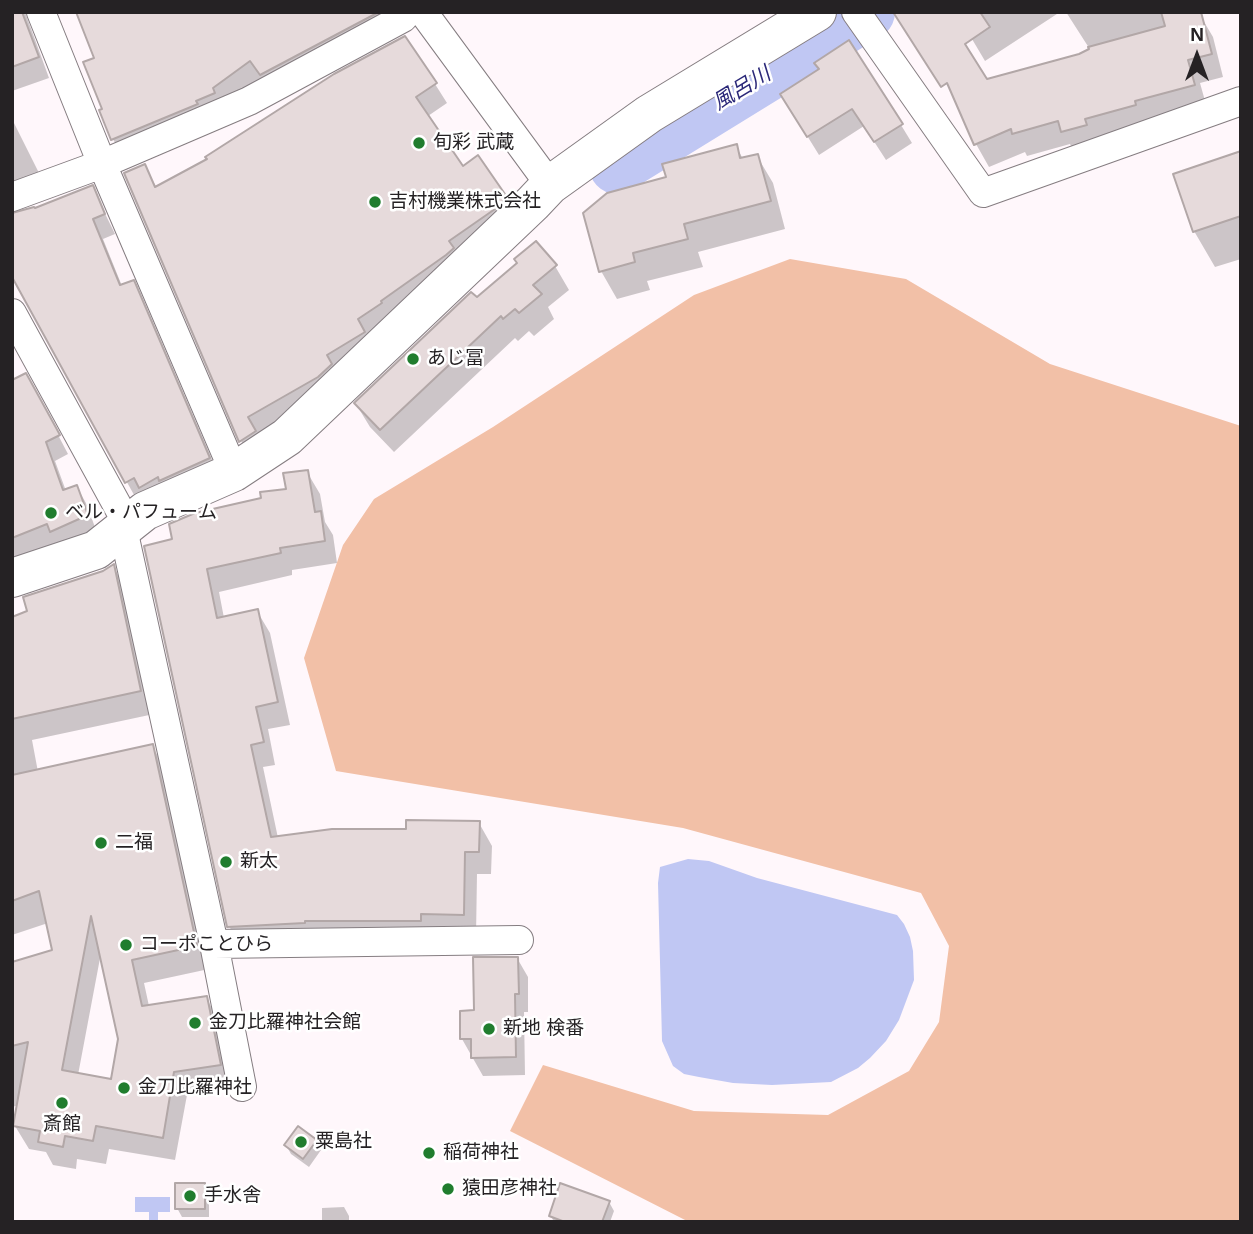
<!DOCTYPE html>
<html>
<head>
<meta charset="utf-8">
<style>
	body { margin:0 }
	#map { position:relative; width:1253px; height:1234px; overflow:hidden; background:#fff7fb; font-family:Arial,sans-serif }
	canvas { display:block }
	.frame { position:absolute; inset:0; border:14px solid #252224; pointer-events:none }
	.north { position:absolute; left:1162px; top:21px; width:70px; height:70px; -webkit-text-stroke:5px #fff; paint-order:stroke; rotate:0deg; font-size:19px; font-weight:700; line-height:28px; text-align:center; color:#252224 }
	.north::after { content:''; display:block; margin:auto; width:24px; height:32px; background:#252224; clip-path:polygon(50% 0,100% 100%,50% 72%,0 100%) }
</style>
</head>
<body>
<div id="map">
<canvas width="1253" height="1234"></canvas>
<div class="frame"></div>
<div class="north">N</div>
</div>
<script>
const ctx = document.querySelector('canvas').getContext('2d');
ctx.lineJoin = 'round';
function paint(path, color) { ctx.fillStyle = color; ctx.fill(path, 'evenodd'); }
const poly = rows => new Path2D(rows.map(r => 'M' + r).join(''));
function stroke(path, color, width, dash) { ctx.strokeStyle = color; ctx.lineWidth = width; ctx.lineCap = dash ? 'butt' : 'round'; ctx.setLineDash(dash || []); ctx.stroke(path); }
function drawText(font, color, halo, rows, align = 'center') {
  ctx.font = font + ' Arial,"Noto Sans JP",sans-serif'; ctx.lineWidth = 5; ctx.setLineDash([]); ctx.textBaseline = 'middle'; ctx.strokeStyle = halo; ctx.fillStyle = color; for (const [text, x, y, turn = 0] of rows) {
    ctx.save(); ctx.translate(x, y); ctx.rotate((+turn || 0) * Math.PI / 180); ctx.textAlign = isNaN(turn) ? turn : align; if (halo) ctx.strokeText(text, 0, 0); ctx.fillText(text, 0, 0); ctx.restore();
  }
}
const green = poly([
	[790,259,906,279,1050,364,1241,426,1241,1222,689,1222,510,1131,543,1065,694,1111,828,1115,909,1071,939,1022,949,946,921,893,683,828,336,771,304,658,343,545,374,499,493,427,694,295]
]);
const water = poly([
	[688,859,709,861,757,878,897,915,904,924,910,937,913,951,914,980,899,1020,886,1041,870,1058,858,1068,831,1082,772,1085,733,1083,699,1077,684,1074,673,1066,662,1041,658,883,660,867],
	[135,1197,170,1197,170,1212,158,1212,158,1222,149,1222,149,1212,135,1212]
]);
const shadow = poly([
	[12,12,25,12,49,78,12,91],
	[78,12,381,12,392,31,124,160,113,139,101,111,104,110,96,59],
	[956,12,1060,12,985,61],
	[1066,12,1177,12,1200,15,1213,37,1223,77,1200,83,1207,108,1076,155,1070,144,1027,156,1025,152,989,167,976,144,986,81,1091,51],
	[821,70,901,125,912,143,886,160,864,126,819,155,793,113],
	[435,84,447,103,428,116,463,168,478,158,517,218,252,460,241,441,126,174,144,166,157,188],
	[12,119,42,179,12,206],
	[736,146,743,159,757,156,773,183,785,229,698,252,703,267,647,281,650,290,617,299,601,271,668,178],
	[1241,153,1241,259,1215,267,1194,231],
	[92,187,115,234,103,239,122,286,133,282,144,302,220,478,138,502,12,276,17,214],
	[519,264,555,266,569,290,548,307,554,319,534,336,529,331,518,341,515,338,394,452,370,427,356,404],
	[12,382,36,393,68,454,55,461,66,491,77,487,87,505,97,533,62,549,58,542,12,560],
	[307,472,320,494,325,522,333,535,337,563,292,570,292,575,219,592,224,618,257,611,270,633,290,725,268,729,275,765,263,767,278,838,408,830,479,823,492,846,491,874,477,874,476,937,242,949,229,926,175,540,263,499,288,490],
	[113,566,126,589,154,714,32,740,38,772,152,746,166,770,209,969,144,983,149,1006,206,998,220,1021,233,1088,187,1095,175,1160,109,1149,106,1164,77,1159,76,1169,53,1165,46,1152,29,1149,15,1126,19,1105,12,1107,12,964,54,951,48,923,12,935,12,619],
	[101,953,120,1039,113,1081,78,1075],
	[517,958,528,977,528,1012,524,1012,525,1075,483,1076,462,1039,475,1012],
	[316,1141,321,1150,309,1167,291,1154,286,1145],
	[204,1185,209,1194,209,1217,182,1217,177,1208],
	[609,1202,614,1211,610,1222,554,1222,551,1216],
	[344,1207,349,1216,349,1222,322,1222,322,1208]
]);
const river = poly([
	[617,166,867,12]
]);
const building = poly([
	[12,12,22,12,39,57,12,67,12,12],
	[76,12,379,12,260,75,250,61,213,88,215,93,196,101,198,104,111,140,99,110,102,109,83,62,94,58,76,12],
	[893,12,980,12,990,27,965,44,987,79,1079,54,1089,49,1088,47,1165,26,1161,12,1201,12,1212,54,1188,60,1195,85,1135,101,1136,105,1085,119,1087,125,1061,132,1058,121,1012,134,1011,129,974,145,947,83,941,87,893,12],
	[405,36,437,83,416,97,463,166,478,155,507,197,495,209,449,241,454,248,446,255,381,301,382,303,358,319,365,332,327,355,332,364,318,377,248,417,256,431,239,442,124,173,145,164,155,187,207,159,205,157,334,74,405,36],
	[849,40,903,124,874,142,852,109,807,137,780,94,819,69,814,63,849,40],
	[737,144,740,158,758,154,771,201,684,224,688,239,633,253,635,262,599,272,583,213,607,193,666,177,662,164,737,144],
	[1241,151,1241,216,1193,232,1173,174,1241,151],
	[93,185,105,214,93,219,120,285,134,280,210,458,159,481,158,477,139,488,134,478,125,483,12,277,12,213,34,207,35,208,93,185],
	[536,241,557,265,533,285,542,294,519,313,515,309,503,319,501,316,380,430,354,403,471,292,477,297,517,263,514,259,536,241],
	[26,373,60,435,46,442,63,490,77,485,88,515,50,532,47,524,12,538,12,380,26,373],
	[308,470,315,512,321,511,325,541,280,548,281,553,207,569,217,618,258,609,278,702,256,707,264,742,251,745,271,837,332,829,406,829,406,820,480,821,479,852,465,852,464,915,421,914,421,921,305,921,305,923,227,927,144,546,172,539,169,524,195,513,261,498,260,492,286,489,283,473,308,470],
	[114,564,141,691,12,719,12,617,27,611,23,597,103,571,114,564],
	[153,744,197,946,132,960,142,1006,207,996,221,1065,174,1072,163,1138,96,1126,93,1141,65,1136,63,1147,38,1142,40,1131,13,1126,28,1042,12,1046,12,962,52,950,39,891,12,901,12,775,153,744],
	[91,916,118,1039,111,1079,62,1070,91,916],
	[473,957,518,957,519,994,515,994,516,1057,471,1058,471,1039,460,1039,460,1011,474,1010,473,957],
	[298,1126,317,1140,303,1159,284,1145,298,1126],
	[175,1183,205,1183,205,1209,175,1209,175,1183],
	[560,1183,610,1201,602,1222,565,1222,549,1216,560,1183]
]);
const street = poly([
	[41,12,102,164,234,472],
	[423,12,550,185],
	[856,12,983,193,1241,101],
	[12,197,102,164,249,101,403,18,408,12],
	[12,313,128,525],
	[123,529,214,944,242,1087],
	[214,944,519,940]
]);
const secondary = poly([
	[12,578,96,550,145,511,234,472,287,437,533,203,550,185,649,114,817,12]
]);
const markers = [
	[419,143,7,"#207d2e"],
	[375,202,7,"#207d2e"],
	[413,359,7,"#207d2e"],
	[51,513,7,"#207d2e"],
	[101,843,7,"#207d2e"],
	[226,862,7,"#207d2e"],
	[126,945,7,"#207d2e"],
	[195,1023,7,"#207d2e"],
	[489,1029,7,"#207d2e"],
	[124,1088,7,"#207d2e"],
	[62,1103,7,"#207d2e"],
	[301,1142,7,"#207d2e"],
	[429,1153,7,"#207d2e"],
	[448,1189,7,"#207d2e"],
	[190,1196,7,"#207d2e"]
];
const poiNames = [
	["旬彩 武蔵",433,143],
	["吉村機業株式会社",389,202],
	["あじ冨",427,359],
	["ベル・パフューム",65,513],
	["二福",115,843],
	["新太",240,862],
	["コーポことひら",140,945],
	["金刀比羅神社会館",209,1023],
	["新地 検番",503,1029],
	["金刀比羅神社",138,1088],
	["斎館",62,1125,"center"],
	["粟島社",315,1142],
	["稲荷神社",443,1153],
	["猿田彦神社",462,1189],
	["手水舎",204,1196]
];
const waterNames = [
	["風呂川",742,89,-31]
];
paint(green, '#f2c0a7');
paint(water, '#c0c7f3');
paint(shadow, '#0003');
stroke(river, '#c0c7f3', 56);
paint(building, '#e6dadb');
stroke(building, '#b2a7a7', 2);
stroke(street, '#857d81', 30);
stroke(secondary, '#857d81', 40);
stroke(street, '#fff', 28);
stroke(secondary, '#fff', 38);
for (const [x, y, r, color] of markers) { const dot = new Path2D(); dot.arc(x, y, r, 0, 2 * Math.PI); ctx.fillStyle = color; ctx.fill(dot); stroke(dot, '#fff', 2.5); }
drawText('19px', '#252224', '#fff', poiNames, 'left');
drawText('italic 21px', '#2b2879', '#fff', waterNames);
</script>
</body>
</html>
